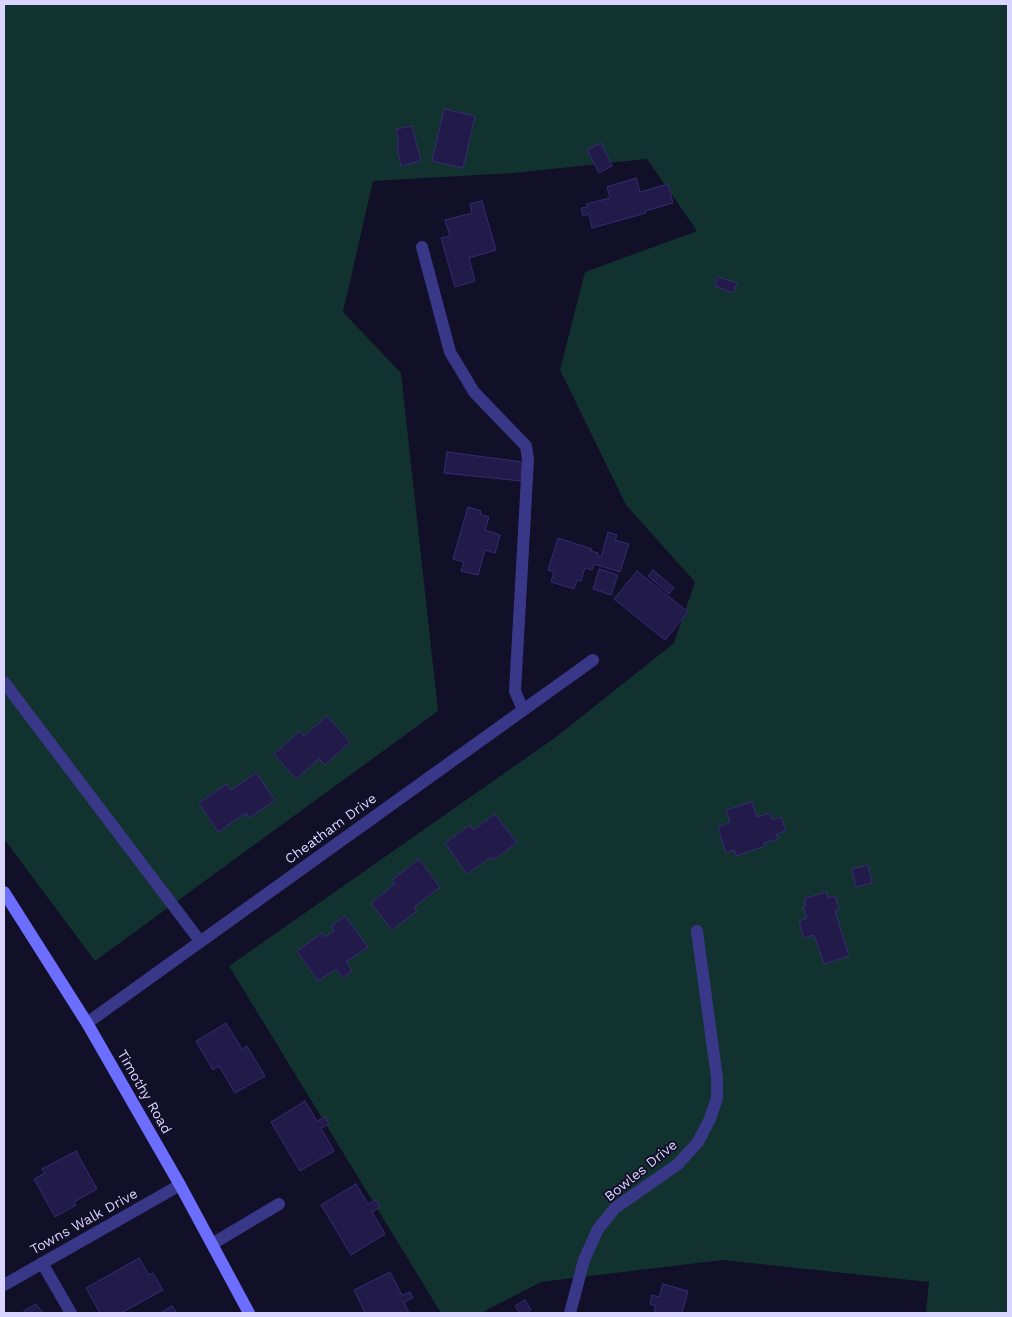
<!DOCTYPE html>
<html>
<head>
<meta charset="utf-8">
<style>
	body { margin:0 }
	#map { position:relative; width:1012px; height:1317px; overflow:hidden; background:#120f28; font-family:"Work Sans",sans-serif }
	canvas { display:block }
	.frame { position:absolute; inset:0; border:5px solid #d9d5ff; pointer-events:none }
</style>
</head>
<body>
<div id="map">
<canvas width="1012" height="1317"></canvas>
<div class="frame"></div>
</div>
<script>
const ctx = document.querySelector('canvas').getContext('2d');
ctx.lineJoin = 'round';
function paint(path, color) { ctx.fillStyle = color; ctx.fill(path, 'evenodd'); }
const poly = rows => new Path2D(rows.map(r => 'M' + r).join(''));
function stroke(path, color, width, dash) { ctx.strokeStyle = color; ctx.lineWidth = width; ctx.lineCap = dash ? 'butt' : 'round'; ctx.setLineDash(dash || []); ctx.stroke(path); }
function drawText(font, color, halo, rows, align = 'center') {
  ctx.font = font + ' "Work Sans",sans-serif'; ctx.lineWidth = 4; ctx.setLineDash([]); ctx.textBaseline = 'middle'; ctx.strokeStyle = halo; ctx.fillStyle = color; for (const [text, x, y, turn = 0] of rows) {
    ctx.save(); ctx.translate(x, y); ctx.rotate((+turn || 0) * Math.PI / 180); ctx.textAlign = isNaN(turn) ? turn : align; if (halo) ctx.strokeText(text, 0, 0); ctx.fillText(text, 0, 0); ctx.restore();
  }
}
const green = poly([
	[4,4,1008,4,1008,1313,926,1313,929,1282,722,1260,541,1282,481,1313,441,1313,229,966,556,737,674,643,695,582,626,505,560,370,585,272,697,231,647,159,513,173,373,181,343,312,401,373,438,711,95,961,4,839]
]);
const building = poly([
	[444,109,475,116,463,168,432,161,444,109],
	[412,126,421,161,401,166,397,147,399,146,396,129,412,126],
	[601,143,612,166,599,173,587,150,601,143],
	[636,178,640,192,668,184,673,203,645,211,646,213,592,228,589,214,583,216,581,208,587,207,586,204,610,198,607,187,636,178],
	[482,201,496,250,469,258,475,281,455,287,441,238,450,236,445,220,472,213,470,204,482,201],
	[718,277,737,283,733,293,715,286,718,277],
	[447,452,523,462,521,481,444,473,447,452],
	[468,507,481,511,480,514,489,517,485,530,500,535,495,553,485,550,478,575,461,571,464,562,453,559,468,507],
	[608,532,617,535,615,540,629,544,620,572,594,564,592,570,585,568,581,581,577,580,574,589,551,582,554,572,548,570,558,538,592,549,591,551,598,553,597,556,601,557,608,532],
	[599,569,618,575,611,595,593,589,599,569],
	[653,570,674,588,669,594,648,576,653,570],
	[637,571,688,612,665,640,614,599,637,571],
	[327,716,350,742,325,765,319,759,296,779,274,754,300,731,304,736,327,716],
	[256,773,275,800,249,818,246,813,218,832,199,803,227,784,231,790,256,773],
	[752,802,757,817,770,813,772,820,781,817,786,831,776,834,778,839,764,843,765,846,736,856,734,850,726,853,718,827,730,822,726,810,752,802],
	[495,814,517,843,493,860,491,857,467,874,445,843,470,825,473,830,495,814],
	[419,859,440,887,414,907,417,911,392,930,371,903,395,884,392,880,419,859],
	[868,865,872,883,856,887,852,869,868,865],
	[826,892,828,898,835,896,839,909,835,911,849,956,824,964,814,935,804,938,799,921,807,918,803,907,806,906,804,899,826,892],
	[345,916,368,947,346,962,352,971,343,978,336,969,318,981,297,951,322,933,325,937,334,931,331,926,345,916],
	[226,1023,242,1049,247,1046,265,1076,235,1093,219,1066,213,1070,196,1041,226,1023],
	[305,1101,317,1121,325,1117,329,1124,321,1128,334,1151,300,1171,271,1122,305,1101],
	[76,1151,97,1189,74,1202,76,1205,55,1217,34,1179,45,1173,42,1169,76,1151],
	[356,1184,368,1204,376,1200,380,1207,372,1212,385,1234,351,1255,321,1205,356,1184],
	[139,1258,149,1275,153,1273,163,1290,121,1313,100,1313,86,1288,139,1258],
	[390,1272,402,1295,410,1292,413,1298,404,1302,409,1313,365,1313,354,1290,390,1272],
	[663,1284,688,1291,682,1313,654,1313,656,1306,650,1304,652,1295,659,1297,663,1284],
	[525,1300,531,1310,526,1313,520,1313,515,1306,525,1300],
	[36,1304,43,1313,22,1313,27,1309,36,1304],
	[172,1306,177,1313,160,1313,172,1306]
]);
const service = poly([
	[422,247,450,352,474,392,526,446,528,460,515,691,523,710],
	[4,682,200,941],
	[212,1244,279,1204],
	[42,1263,71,1313]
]);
const minor = poly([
	[87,1023,593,660],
	[4,1285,180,1185],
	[570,1313,584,1260,598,1229,615,1208,678,1164,698,1142,710,1119,717,1098,717,1078,697,931]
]);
const secondary = poly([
	[4,892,87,1023,180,1185,249,1313]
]);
const streetNames = [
	["Cheatham Drive",331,829,-36],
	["Timothy Road",144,1092,60],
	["Bowles Drive",641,1171,-39],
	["Towns Walk Drive",84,1222,-29]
];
paint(green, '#11322f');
paint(building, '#221a49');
stroke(building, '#382b76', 1);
stroke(service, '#393888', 12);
stroke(minor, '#393888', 12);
stroke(secondary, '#6c6eff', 12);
drawText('14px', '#d9d5ff', '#120f28', streetNames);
</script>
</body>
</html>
